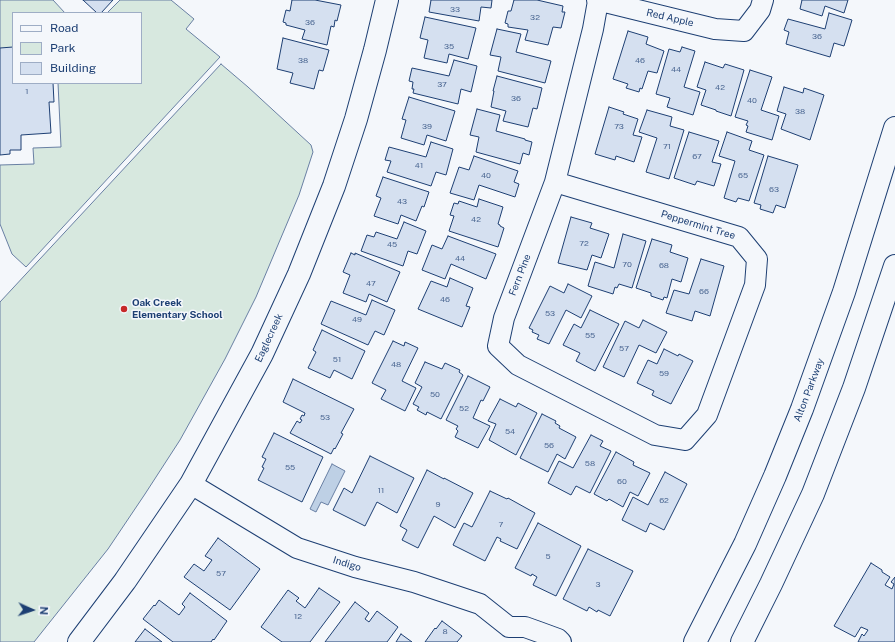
<!DOCTYPE html>
<html>
<head>
<meta charset="utf-8">
<style>
	body { margin:0 }
	#map { position:relative; width:895px; height:642px; overflow:hidden; background:#f4f7fb; font-family:"Public Sans",sans-serif }
	canvas { display:block }
	.legend { position:absolute; left:12px; top:12px; width:130px; height:72px; box-sizing:border-box; background:#f4f7fb; border:1px solid #9eadc5; margin:0; padding:5px 7px; list-style:none; font-size:12px; color:#1d3f73 }
	.legend li { display:flex; align-items:center; gap:8px; height:20px }
	.legend b { width:20px; border:1px solid #9eadc5 }
	.north { position:absolute; left:12px; top:590px; width:40px; height:40px; -webkit-text-stroke:3px #f4f7fb; paint-order:stroke; rotate:93deg; font-size:11px; font-weight:700; line-height:16px; text-align:center; color:#1d3f73 }
	.north::after { content:''; display:block; margin:auto; width:14px; height:18px; background:#1d3f73; clip-path:polygon(50% 0,100% 100%,50% 72%,0 100%) }
</style>
</head>
<body>
<div id="map">
<canvas width="895" height="642"></canvas>
<ul class="legend">
<li><b style="height:5px;background:#f4f7fb"></b>Road</li>
<li><b style="height:11px;background:#d7e8df"></b>Park</li>
<li><b style="height:11px;background:#d5e0f0"></b>Building</li>
</ul>
<div class="north">N</div>
</div>
<script>
const ctx = document.querySelector('canvas').getContext('2d');
ctx.lineJoin = 'round';
function paint(path, color) { ctx.fillStyle = color; ctx.fill(path, 'evenodd'); }
const poly = rows => new Path2D(rows.map(r => 'M' + r).join(''));
function stroke(path, color, width, dash) { ctx.strokeStyle = color; ctx.lineWidth = width; ctx.lineCap = dash ? 'butt' : 'round'; ctx.setLineDash(dash || []); ctx.stroke(path); }
function drawText(font, color, halo, rows, align = 'center') {
  ctx.font = font + ' "Public Sans",sans-serif'; ctx.lineWidth = 3; ctx.setLineDash([]); ctx.textBaseline = 'middle'; ctx.strokeStyle = halo; ctx.fillStyle = color; for (const [text, x, y, turn = 0] of rows) {
    ctx.save(); ctx.translate(x, y); ctx.rotate((+turn || 0) * Math.PI / 180); ctx.textAlign = isNaN(turn) ? turn : align; if (halo) ctx.strokeText(text, 0, 0); ctx.fillText(text, 0, 0); ctx.restore();
  }
}
const green = poly([
	[0,0,53,0,65,13,13,13,13,48,0,49,0,0],
	[120,0,171,0,194,19,186,29,220,57,26,267,12,254,0,224,0,165,34,164,33,148,61,147,58,83,141,83,141,13,107,13,120,0],
	[221,64,248,87,311,145,313,152,299,195,256,297,225,359,180,440,145,494,108,549,34,642,0,642,0,302,221,64]
]);
const water = poly([
	[332,464,345,471,328,505,321,502,316,512,310,509,332,464]
]);
const building = poly([
	[83,0,113,0,101,13,97,13,83,0],
	[292,0,315,0,341,5,337,21,335,20,334,27,331,26,327,45,302,39,305,30,286,25,286,23,283,22,286,10,290,11,292,0],
	[431,0,492,0,491,8,481,7,479,21,429,12,431,0],
	[514,0,537,0,563,6,562,12,565,12,561,28,553,27,548,45,525,40,528,30,508,27,508,24,505,23,508,11,511,11,514,0],
	[802,0,848,0,844,13,825,6,822,16,800,9,802,0],
	[829,13,852,20,844,46,834,43,830,57,786,44,789,32,784,30,788,19,825,29,829,13],
	[425,17,476,28,468,59,449,54,447,63,424,58,428,40,420,38,425,17],
	[497,29,521,34,516,52,551,61,545,83,498,71,501,57,490,55,497,29],
	[628,31,648,37,646,44,664,51,657,73,648,71,642,89,640,88,639,92,626,88,628,84,613,79,628,31],
	[283,38,329,50,323,71,319,70,314,89,290,83,293,73,277,69,283,38],
	[13,47,13,83,53,83,54,102,49,102,51,133,21,135,21,150,10,150,10,154,0,155,0,48,13,47],
	[682,47,695,51,684,87,700,92,693,115,667,107,670,98,656,94,669,49,680,52,682,47],
	[454,60,477,66,471,92,461,89,458,104,413,93,414,89,412,89,413,82,409,81,412,68,449,76,454,60],
	[705,62,723,68,725,64,744,70,731,116,716,111,716,110,701,105,706,90,697,87,705,62],
	[750,70,772,77,761,110,779,116,772,140,746,132,748,126,746,125,748,121,735,117,750,70],
	[497,76,542,88,537,109,533,108,528,127,503,121,506,111,491,107,494,91,493,91,497,76],
	[784,87,803,93,804,88,824,95,810,140,781,129,786,114,777,111,784,87],
	[409,97,455,111,446,141,427,135,424,145,401,138,406,120,402,119,409,97],
	[609,107,624,112,623,114,638,119,633,135,642,137,634,162,616,156,615,160,595,154,609,107],
	[477,109,500,115,496,131,525,139,525,140,532,142,529,155,523,153,520,164,476,152,479,137,470,135,477,109],
	[647,110,672,117,670,126,684,130,669,179,646,172,657,138,639,132,647,110],
	[689,132,719,141,712,162,721,164,714,186,697,181,695,185,674,178,689,132],
	[727,132,752,141,749,150,764,155,749,201,738,198,736,202,724,198,735,161,719,156,727,132],
	[431,142,453,149,446,175,436,172,431,186,387,172,391,161,385,160,389,147,426,157,431,142],
	[474,156,518,171,514,182,519,184,515,197,479,185,474,200,450,193,459,167,469,170,474,156],
	[768,156,798,165,785,208,776,205,773,213,760,209,761,205,754,203,768,156],
	[383,177,429,192,424,207,422,206,416,221,401,215,398,224,374,216,381,198,376,196,383,177],
	[479,199,503,207,498,224,500,225,500,226,504,228,498,247,449,231,454,216,450,215,454,203,458,204,459,201,477,207,479,199],
	[571,217,592,223,590,228,609,234,601,258,592,255,587,270,558,263,571,217],
	[404,222,426,231,417,254,408,251,403,266,361,251,367,235,374,237,376,232,397,239,404,222],
	[623,234,646,241,632,288,619,284,617,288,615,287,613,294,588,286,595,262,614,268,623,234],
	[448,236,496,254,486,279,451,264,445,279,422,270,432,245,442,249,448,236],
	[652,239,672,245,670,252,688,258,681,282,672,279,667,298,664,297,663,300,651,296,651,293,636,288,652,239],
	[351,253,355,255,355,253,400,272,387,302,369,294,366,302,343,293,350,275,343,272,351,253],
	[701,259,724,266,710,316,695,311,692,321,666,313,674,290,689,294,701,259],
	[450,278,473,288,466,306,470,307,462,327,418,309,431,281,447,287,450,278],
	[568,284,592,296,581,318,566,310,549,344,537,339,539,335,532,332,533,330,529,328,550,286,564,293,568,284],
	[372,300,395,310,384,335,375,331,368,345,321,324,331,301,366,315,372,300],
	[590,310,619,324,595,371,576,361,580,353,563,345,574,324,581,328,590,310],
	[643,320,667,332,656,353,639,345,624,377,603,367,625,321,639,328,643,320],
	[322,330,365,351,352,379,334,370,330,378,308,368,316,352,313,350,322,330],
	[393,341,404,346,405,342,418,348,402,381,416,388,405,411,381,399,386,390,372,383,393,341],
	[664,349,678,356,679,354,693,361,671,404,652,395,654,391,637,383,648,360,657,364,664,349],
	[425,362,442,369,445,363,460,370,459,372,463,375,441,419,427,412,426,415,417,410,419,407,413,404,422,387,415,383,425,362],
	[468,376,490,387,483,401,481,400,473,418,490,426,478,448,455,437,458,431,456,429,458,426,446,420,468,376],
	[293,379,354,409,341,433,343,434,335,449,334,448,331,454,290,433,297,421,300,423,302,420,300,419,302,415,304,416,305,413,283,402,293,379],
	[500,399,516,407,518,403,537,413,516,455,489,440,496,424,488,421,500,399],
	[542,414,556,421,555,423,560,426,559,428,576,437,565,459,557,454,548,472,520,458,542,414],
	[274,433,323,457,302,502,258,480,264,468,262,467,266,459,262,457,274,433],
	[591,435,603,441,600,446,611,451,590,493,576,486,571,495,548,483,559,461,573,468,591,435],
	[616,452,634,462,633,465,650,473,638,496,630,492,623,507,609,499,607,501,594,494,616,452],
	[370,456,414,478,397,513,377,502,365,526,333,510,344,488,352,493,370,456],
	[427,470,444,479,444,478,473,493,455,528,434,516,418,548,402,540,407,530,400,526,427,470],
	[665,472,687,484,664,530,650,523,646,532,622,520,633,497,648,505,665,472],
	[490,491,507,499,508,498,535,513,517,549,500,541,501,539,497,537,485,561,453,545,464,523,472,527,490,491],
	[538,523,581,546,556,596,533,585,537,577,532,574,531,576,515,568,538,523],
	[218,538,260,569,230,610,184,577,194,564,204,571,212,560,205,556,218,538],
	[588,549,633,571,610,616,598,610,597,612,589,607,587,611,563,599,588,549],
	[871,563,882,570,882,572,890,577,885,585,892,589,894,584,891,582,895,577,895,642,858,642,862,634,864,636,868,630,861,627,855,637,834,626,871,563],
	[319,588,340,602,310,642,282,642,261,627,288,590,299,598,296,601,305,608,319,588],
	[190,593,227,621,214,640,213,639,211,642,173,642,143,619,154,605,155,606,159,600,179,615,185,607,182,604,190,593],
	[355,602,369,613,365,619,369,622,377,611,398,627,387,642,325,642,355,602],
	[442,621,462,636,457,642,425,642,435,628,436,629,442,621],
	[145,629,162,642,135,642,145,629],
	[401,634,412,642,396,642,401,634]
]);
const minor = poly([
	[597,0,715,29,744,31,760,10,763,0],
	[555,182,739,237,757,259,755,285,707,415,685,440,655,435,518,365,498,346,504,318,555,182,593,29,598,1],
	[191,484,297,548,355,567,414,582,480,604,509,627],
	[509,627,525,627,539,632,558,639,561,642]
]);
const tertiary = poly([
	[79,642,125,581,191,484,262,354,299,274,334,186,356,119,375,50,387,0]
]);
const secondary = poly([
	[695,642,745,544,775,476,802,409,844,292,895,128],
	[742,642,771,584,813,494,854,388,895,266]
]);
const markers = [
	[124,309,4,"#c62828"]
];
const numberNames = [
	["33",455,10],
	["32",535,18],
	["36",310,23],
	["36",817,37],
	["35",449,47],
	["38",303,61],
	["46",640,61],
	["44",676,70],
	["37",442,85],
	["42",720,88],
	["1",27,92],
	["36",516,99],
	["40",752,101],
	["38",800,112],
	["39",427,127],
	["73",619,127],
	["71",667,147],
	["67",697,157],
	["41",419,166],
	["40",486,176],
	["65",743,176],
	["63",774,190],
	["43",402,202],
	["42",476,220],
	["72",584,244],
	["45",392,245],
	["44",460,259],
	["70",627,265],
	["68",664,266],
	["47",371,284],
	["66",704,292],
	["46",445,300],
	["53",550,314],
	["49",357,320],
	["55",590,336],
	["57",624,349],
	["51",337,360],
	["48",396,365],
	["59",664,374],
	["50",435,395],
	["52",464,409],
	["53",325,418],
	["54",510,432],
	["56",549,446],
	["58",590,464],
	["55",290,468],
	["60",622,482],
	["11",381,491],
	["62",664,501],
	["9",438,505],
	["7",501,525],
	["5",548,557],
	["57",221,574],
	["3",598,585],
	["12",298,617],
	["8",445,632]
];
const streetNames = [
	["Red Apple",670,18,13],
	["Peppermint Tree",698,225,17],
	["Fern Pine",520,275,-69],
	["Eaglecreek",269,338,-65],
	["Alton Parkway",809,390,-69],
	["Indigo",347,564,17]
];
const poiNames = [
	["Oak Creek",132,303],
	["Elementary School",132,315]
];
paint(green, '#d7e8df');
stroke(green, '#687fa3', 1);
paint(water, '#bed0e5');
stroke(water, '#687fa3', 1);
paint(building, '#d5e0f0');
stroke(building, '#1d3f73', 1);
stroke(minor, '#1d3f73', 22);
stroke(tertiary, '#1d3f73', 24);
stroke(secondary, '#1d3f73', 24);
stroke(minor, '#f4f7fb', 20);
stroke(tertiary, '#f4f7fb', 22);
stroke(secondary, '#f4f7fb', 22);
for (const [x, y, r, color] of markers) { const dot = new Path2D(); dot.arc(x, y, r, 0, 2 * Math.PI); ctx.fillStyle = color; ctx.fill(dot); stroke(dot, '#f4f7fb', 1.5); }
drawText('8px', '#4b6792', null, numberNames);
drawText('10px', '#1d3f73', '#f4f7fb', streetNames);
drawText('bold 10px', '#1d3f73', '#f4f7fb', poiNames, 'left');
</script>
</body>
</html>
